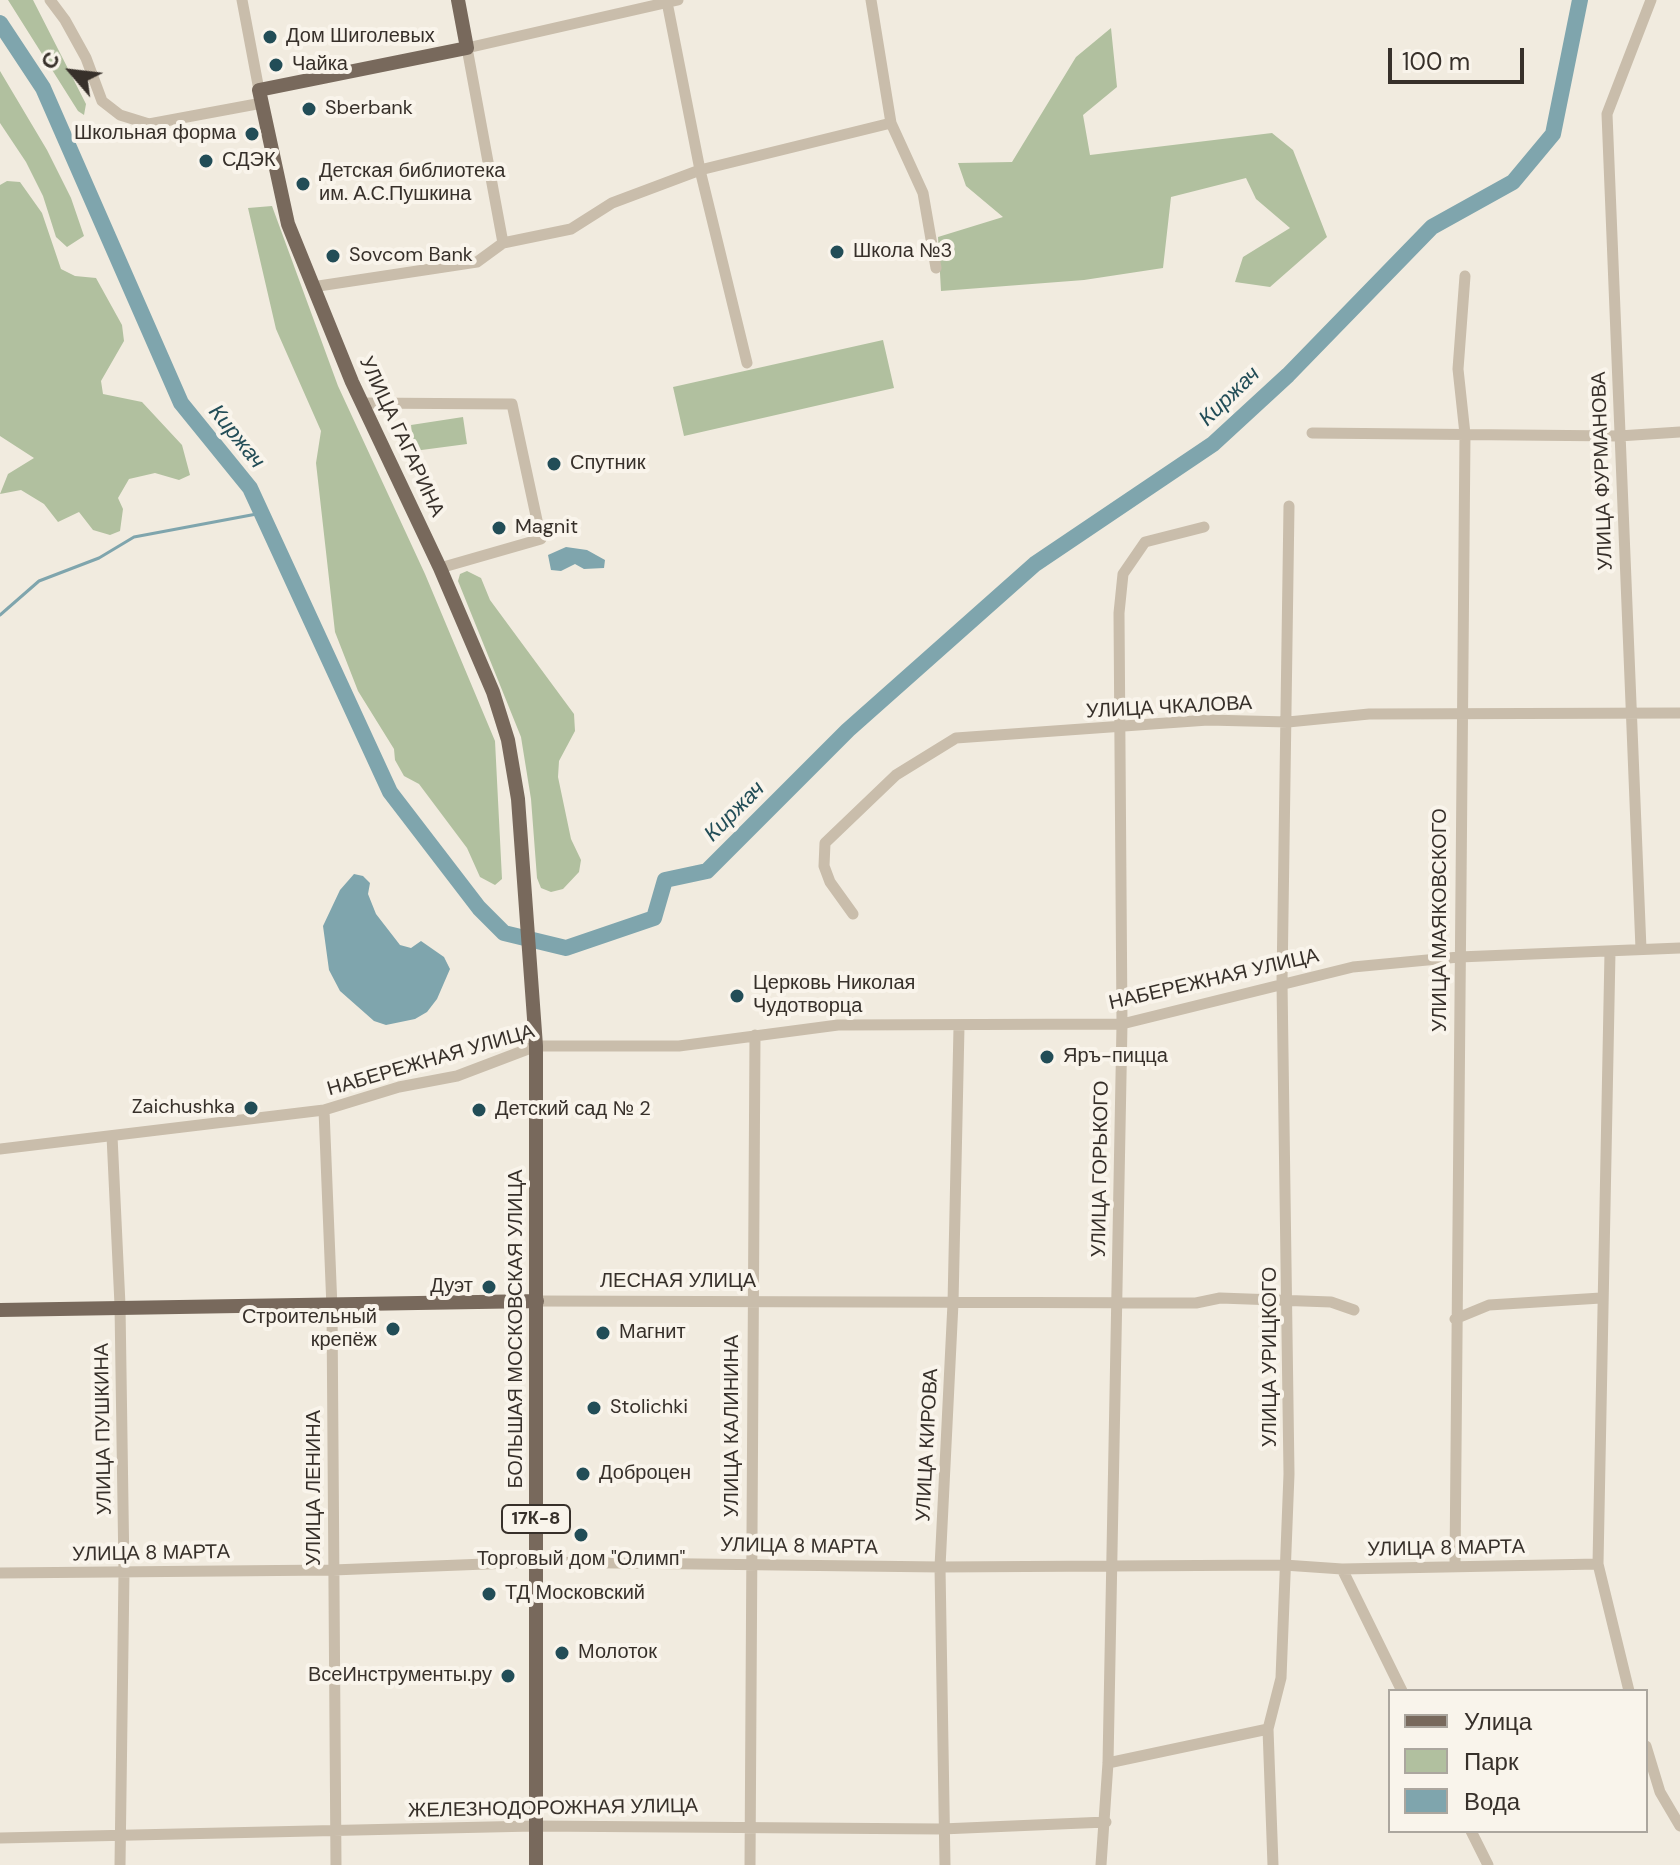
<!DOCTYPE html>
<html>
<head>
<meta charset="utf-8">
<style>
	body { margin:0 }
	#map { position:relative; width:1680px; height:1865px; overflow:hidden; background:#f1ebdf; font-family:"DM Sans",sans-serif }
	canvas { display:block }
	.legend { position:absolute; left:1388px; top:1689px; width:260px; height:144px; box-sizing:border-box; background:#f9f4eb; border:2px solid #aba69e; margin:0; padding:10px 14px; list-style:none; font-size:24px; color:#37302a }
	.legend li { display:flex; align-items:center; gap:16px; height:40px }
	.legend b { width:40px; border:2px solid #aba69e }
	.north { position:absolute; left:32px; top:32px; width:80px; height:80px; -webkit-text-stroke:6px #f9f4eb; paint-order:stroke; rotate:298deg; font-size:22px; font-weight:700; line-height:32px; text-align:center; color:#37302a }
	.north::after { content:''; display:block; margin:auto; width:28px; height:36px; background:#37302a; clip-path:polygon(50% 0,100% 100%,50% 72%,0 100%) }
	.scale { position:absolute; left:1388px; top:48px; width:136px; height:36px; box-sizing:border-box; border:4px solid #37302a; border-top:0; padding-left:10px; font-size:24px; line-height:28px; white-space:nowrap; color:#37302a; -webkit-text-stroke:6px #f9f4eb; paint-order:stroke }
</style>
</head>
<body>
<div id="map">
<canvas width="1680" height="1865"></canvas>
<ul class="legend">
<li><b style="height:10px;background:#78695c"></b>Улица</li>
<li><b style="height:22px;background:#b1c09f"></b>Парк</li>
<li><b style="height:22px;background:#7fa5ad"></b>Вода</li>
</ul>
<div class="north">С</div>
<div class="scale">100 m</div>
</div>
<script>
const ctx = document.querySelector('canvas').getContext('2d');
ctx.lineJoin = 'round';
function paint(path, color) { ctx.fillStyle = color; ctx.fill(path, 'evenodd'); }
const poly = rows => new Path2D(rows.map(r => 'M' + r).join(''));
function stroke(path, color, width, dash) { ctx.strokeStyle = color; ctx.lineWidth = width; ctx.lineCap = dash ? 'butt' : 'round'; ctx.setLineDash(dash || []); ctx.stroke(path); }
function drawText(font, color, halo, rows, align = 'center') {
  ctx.font = font + ' "DM Sans",sans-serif'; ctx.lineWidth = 8; ctx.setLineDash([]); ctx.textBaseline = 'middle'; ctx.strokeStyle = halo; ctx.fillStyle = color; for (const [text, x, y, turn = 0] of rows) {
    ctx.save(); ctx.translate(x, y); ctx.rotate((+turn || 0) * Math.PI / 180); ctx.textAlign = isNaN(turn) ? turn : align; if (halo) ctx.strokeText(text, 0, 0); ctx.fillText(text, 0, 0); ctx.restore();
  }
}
const green = poly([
	[8,0,33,0,86,104,84,115,78,111],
	[1111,28,1117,87,1083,115,1090,155,1272,133,1293,150,1327,237,1270,287,1235,282,1243,257,1290,228,1256,199,1246,178,1171,197,1163,268,1084,280,941,291,938,237,1003,217,966,186,958,163,1012,162,1076,57],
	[0,71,47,150,71,198,84,236,67,247,56,237,43,196,26,162,0,123],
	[7,181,20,182,42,213,61,269,75,276,96,278,122,325,124,341,101,381,103,394,142,402,182,445,190,475,179,480,155,473,129,479,118,498,123,509,120,531,110,535,93,530,79,512,58,522,44,504,21,490,0,494,8,474,34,458,0,436,0,185],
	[272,206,338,386,425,574,495,741,502,879,495,885,480,877,467,848,419,784,404,776,395,760,394,749,358,691,335,632,316,463,321,431,276,329,248,208],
	[883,340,894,388,684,436,673,387],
	[463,417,467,444,414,451,411,425],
	[467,571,481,578,490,600,574,714,575,731,559,761,558,777,571,839,581,860,579,872,563,889,551,892,541,888,537,878,531,799,521,737,458,581,460,574]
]);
const water = poly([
	[566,547,587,550,605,560,604,568,584,569,575,564,561,571,551,570,548,555],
	[354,874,363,876,370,883,368,894,376,914,400,945,411,948,421,941,444,957,450,969,437,999,427,1012,415,1019,386,1025,374,1021,340,991,329,970,323,926,340,890]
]);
const stream = poly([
	[0,615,39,581,99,558,134,537,262,513]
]);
const river = poly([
	[0,23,43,88,181,403,250,488,390,792,479,908,504,933,566,948,654,918,665,880,707,871,848,730,1035,564,1213,444,1288,375,1432,227,1513,182,1553,134,1580,0]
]);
const minor = poly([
	[50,0,65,20,86,58,102,101,120,115,149,124,262,103],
	[242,0,259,90],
	[871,0,891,123,923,193,936,268],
	[667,2,700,170,747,363],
	[503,243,467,48,678,0],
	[312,287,477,262,503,243,571,229,612,203,700,170,891,123],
	[362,403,512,404,541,539,440,568],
	[1312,433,1619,436,1680,432],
	[853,914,830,882,824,866,825,843,896,775,956,738,1208,720,1288,722,1369,714,1680,713],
	[1641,949,1607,114,1651,0],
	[1610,952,1598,1564,1629,1691],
	[324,1110,332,1308,336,1865],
	[112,1136,120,1305,124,1572,120,1865],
	[0,1149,324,1110,399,1087,457,1076,536,1046,679,1046,838,1025,1122,1024,1353,967,1459,957,1680,948],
	[537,1301,1196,1303,1220,1298,1331,1302,1354,1310],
	[1455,1319,1489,1305,1601,1298],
	[1455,1565,1465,434,1458,369,1465,276],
	[1342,1569,1402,1691],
	[0,1573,333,1570,536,1562,940,1567,1284,1565,1342,1569,1598,1564],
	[1646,1746,1660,1792,1680,1826],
	[1108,1763,1268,1729],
	[1471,1831,1488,1865],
	[0,1838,534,1826,942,1829,1106,1822],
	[750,1865,755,1035],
	[945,1865,940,1567,953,1303,959,1027],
	[1101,1865,1108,1763,1122,1024,1119,613,1123,574,1145,542,1204,527],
	[1273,1865,1268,1729,1281,1678,1289,1474,1282,982,1289,506]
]);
const major = poly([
	[458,0,467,48,259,90,288,224,352,382,440,568,493,692,508,740,518,799,536,1046,536,1865],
	[0,1310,537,1301]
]);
const markers = [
	[270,37,8,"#224d57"],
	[276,65,8,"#224d57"],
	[309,109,8,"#224d57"],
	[252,134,8,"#224d57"],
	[206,161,8,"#224d57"],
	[303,184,8,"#224d57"],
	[837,252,8,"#224d57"],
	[333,256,8,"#224d57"],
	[554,464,8,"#224d57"],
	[499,528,8,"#224d57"],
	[737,996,8,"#224d57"],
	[1047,1057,8,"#224d57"],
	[251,1108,8,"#224d57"],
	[479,1110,8,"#224d57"],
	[489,1287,8,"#224d57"],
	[393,1329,8,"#224d57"],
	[603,1333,8,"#224d57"],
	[594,1408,8,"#224d57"],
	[583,1474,8,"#224d57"],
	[581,1535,8,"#224d57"],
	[489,1594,8,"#224d57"],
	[562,1653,8,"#224d57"],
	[508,1676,8,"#224d57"]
];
const shields = [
	[536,1519,68]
];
const shieldNames = [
	["17К-8",536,1519]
];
const poiNames = [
	["Дом Шиголевых",286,37],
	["Чайка",292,65],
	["Sberbank",325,109],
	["Школьная форма",236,134,"right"],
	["СДЭК",222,161],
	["Детская библиотека",319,172],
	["им. А.С.Пушкина",319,195],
	["Школа №3",853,252],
	["Sovcom Bank",349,256],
	["Спутник",570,464],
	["Magnit",515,528],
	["Церковь Николая",753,984],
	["Чудотворца",753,1007],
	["Яръ-пицца",1063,1057],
	["Zaichushka",235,1108,"right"],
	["Детский сад № 2",495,1110],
	["Дуэт",473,1287,"right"],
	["Строительный",377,1318,"right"],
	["крепёж",377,1341,"right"],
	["Магнит",619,1333],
	["Stolichki",610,1408],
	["Доброцен",599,1474],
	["Торговый дом \"Олимп\"",581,1560,"center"],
	["ТД Московский",505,1594],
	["Молоток",578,1653],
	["ВсеИнструменты.ру",492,1676,"right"]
];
const streetNames = [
	["УЛИЦА ГАГАРИНА",401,437,65],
	["УЛИЦА ФУРМАНОВА",1603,471,-92],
	["УЛИЦА ЧКАЛОВА",1169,708,-3],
	["УЛИЦА МАЯКОВСКОГО",1441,920,-90],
	["НАБЕРЕЖНАЯ УЛИЦА",1214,980,-13],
	["НАБЕРЕЖНАЯ УЛИЦА",431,1061,-16],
	["УЛИЦА ГОРЬКОГО",1101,1169,-89],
	["ЛЕСНАЯ УЛИЦА",678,1282],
	["БОЛЬШАЯ МОСКОВСКАЯ УЛИЦА",517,1329,-90],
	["УЛИЦА УРИЦКОГО",1271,1357,-90],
	["УЛИЦА КАЛИНИНА",733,1426,-90],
	["УЛИЦА ПУШКИНА",104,1429,-91],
	["УЛИЦА КИРОВА",928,1445,-87],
	["УЛИЦА ЛЕНИНА",315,1488,-90],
	["УЛИЦА 8 МАРТА",799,1547,1],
	["УЛИЦА 8 МАРТА",1446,1549,-1],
	["УЛИЦА 8 МАРТА",151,1554,-1],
	["ЖЕЛЕЗНОДОРОЖНАЯ УЛИЦА",553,1809,-1]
];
const waterNames = [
	["Киржач",1230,397,-44],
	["Киржач",236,437,51],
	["Киржач",735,812,-45]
];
paint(green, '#b1c09f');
paint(water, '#7fa5ad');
stroke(stream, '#7fa5ad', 3);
stroke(river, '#7fa5ad', 16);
stroke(minor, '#c9bdab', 11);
stroke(major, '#78695c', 14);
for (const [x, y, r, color] of markers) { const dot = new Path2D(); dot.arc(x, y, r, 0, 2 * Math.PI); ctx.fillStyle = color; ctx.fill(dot); stroke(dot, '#f9f4eb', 3); }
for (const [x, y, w] of shields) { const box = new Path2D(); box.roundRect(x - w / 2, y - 14, w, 28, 6); ctx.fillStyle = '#f9f4eb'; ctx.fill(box); stroke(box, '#37302a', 2); }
drawText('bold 18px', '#37302a', null, shieldNames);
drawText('20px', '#37302a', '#f9f4eb', poiNames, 'left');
drawText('20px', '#37302a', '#f9f4eb', streetNames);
drawText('italic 22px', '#224d57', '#f9f4eb', waterNames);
</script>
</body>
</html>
